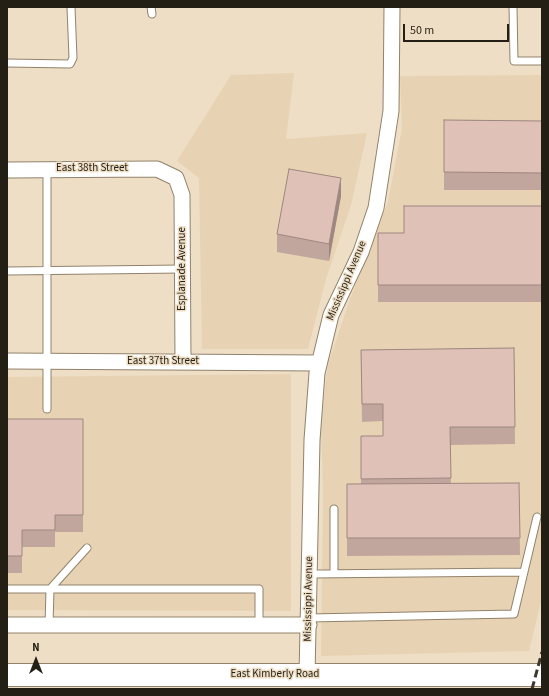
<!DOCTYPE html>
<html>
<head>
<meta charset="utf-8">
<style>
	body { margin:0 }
	#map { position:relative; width:549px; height:696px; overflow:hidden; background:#eedec5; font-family:"Source Sans 3",sans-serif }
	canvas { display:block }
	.frame { position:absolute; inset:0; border:8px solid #241f15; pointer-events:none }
	.north { position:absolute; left:16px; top:640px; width:40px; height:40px; -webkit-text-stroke:3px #eedec5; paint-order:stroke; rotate:0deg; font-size:11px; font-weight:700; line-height:16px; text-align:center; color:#241f15 }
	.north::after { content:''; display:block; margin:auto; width:14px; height:18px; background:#241f15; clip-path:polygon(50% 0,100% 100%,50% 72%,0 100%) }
	.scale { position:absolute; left:403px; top:24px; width:106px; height:18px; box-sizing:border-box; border:2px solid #241f15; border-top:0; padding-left:5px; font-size:12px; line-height:14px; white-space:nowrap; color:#241f15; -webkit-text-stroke:3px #eedec5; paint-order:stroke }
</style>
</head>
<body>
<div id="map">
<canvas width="549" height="696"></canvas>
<div class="frame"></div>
<div class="north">N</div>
<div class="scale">50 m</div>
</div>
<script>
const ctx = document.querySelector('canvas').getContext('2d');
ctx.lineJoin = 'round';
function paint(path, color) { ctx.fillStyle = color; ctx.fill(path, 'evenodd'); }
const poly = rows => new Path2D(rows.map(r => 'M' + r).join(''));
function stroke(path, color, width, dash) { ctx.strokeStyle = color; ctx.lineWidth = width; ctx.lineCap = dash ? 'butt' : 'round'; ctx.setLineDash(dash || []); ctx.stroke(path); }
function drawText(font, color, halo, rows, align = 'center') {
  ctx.font = font + ' "Source Sans 3",sans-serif'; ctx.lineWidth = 3; ctx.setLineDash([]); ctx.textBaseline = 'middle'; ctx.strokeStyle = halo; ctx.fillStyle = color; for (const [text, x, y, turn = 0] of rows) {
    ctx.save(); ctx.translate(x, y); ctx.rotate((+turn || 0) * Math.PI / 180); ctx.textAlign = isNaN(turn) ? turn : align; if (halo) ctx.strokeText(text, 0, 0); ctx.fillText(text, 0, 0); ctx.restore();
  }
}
const built = poly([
	[294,73,286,139,367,133,351,205,326,279,308,349,202,349,199,178,177,161,231,75],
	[542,75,542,597,529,651,321,656,323,494,321,421,328,364,350,299,388,202,402,128,400,76],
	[291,374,291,611,7,610,7,377]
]);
const lane = poly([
	[151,7,152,14],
	[513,7,514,61,542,61],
	[7,63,70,64,73,58,71,7],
	[47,170,47,409],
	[7,271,183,269],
	[310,574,523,572],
	[334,574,334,509],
	[7,589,259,589,259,625],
	[309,618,514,614,537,517],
	[49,625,50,589,87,548]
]);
const street = poly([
	[7,170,157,169,176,178,182,195,183,362],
	[7,361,319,363],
	[7,625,309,625],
	[307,675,312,440,317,373,331,315,361,252,376,208,391,111,392,7]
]);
const primary = poly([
	[7,675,542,675]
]);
const rail = poly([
	[532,689,542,652]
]);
const wall = poly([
	[444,120,542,121,542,190,444,190],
	[341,196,329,261,277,252,277,234],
	[542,206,542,302,378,302,378,233,404,233],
	[514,348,515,444,450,445,451,484,519,483,520,555,347,556,347,484,361,484,361,436,383,436,383,421,362,422,361,350],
	[7,419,83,419,83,532,55,532,55,547,22,547,22,573,7,573]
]);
const shadedWall = poly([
	[341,178,341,196,329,261,329,244]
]);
const building = poly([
	[444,120,542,121,542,173,444,172,444,120],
	[289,169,341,178,329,244,277,234,289,169],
	[404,206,542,206,542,285,378,285,378,233,404,233,404,206],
	[514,348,515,427,450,427,451,478,361,479,361,436,383,436,383,404,362,404,361,350,514,348],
	[7,419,83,419,83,515,55,515,55,530,22,530,22,556,7,556,7,419],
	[519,483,520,538,347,538,347,484,519,483]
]);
const streetNames = [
	["East 38th Street",92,169],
	["Esplanade Avenue",183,269,-90],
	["Mississippi Avenue",347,281,-67],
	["East 37th Street",163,362],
	["Mississippi Avenue",309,599,-89],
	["East Kimberly Road",275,675]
];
paint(built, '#e7d3b3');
stroke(lane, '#91826b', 9);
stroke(street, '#91826b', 17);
stroke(primary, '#91826b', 24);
stroke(lane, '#fff', 7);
stroke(street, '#fff', 15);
stroke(primary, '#fff', 22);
stroke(rail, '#3e382c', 3, [8, 4]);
paint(wall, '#c1a69d');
paint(shadedWall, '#9d8780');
paint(building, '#e0c1b7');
stroke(building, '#9d8780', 1);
drawText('11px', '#241f15', '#eedec5', streetNames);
</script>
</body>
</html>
